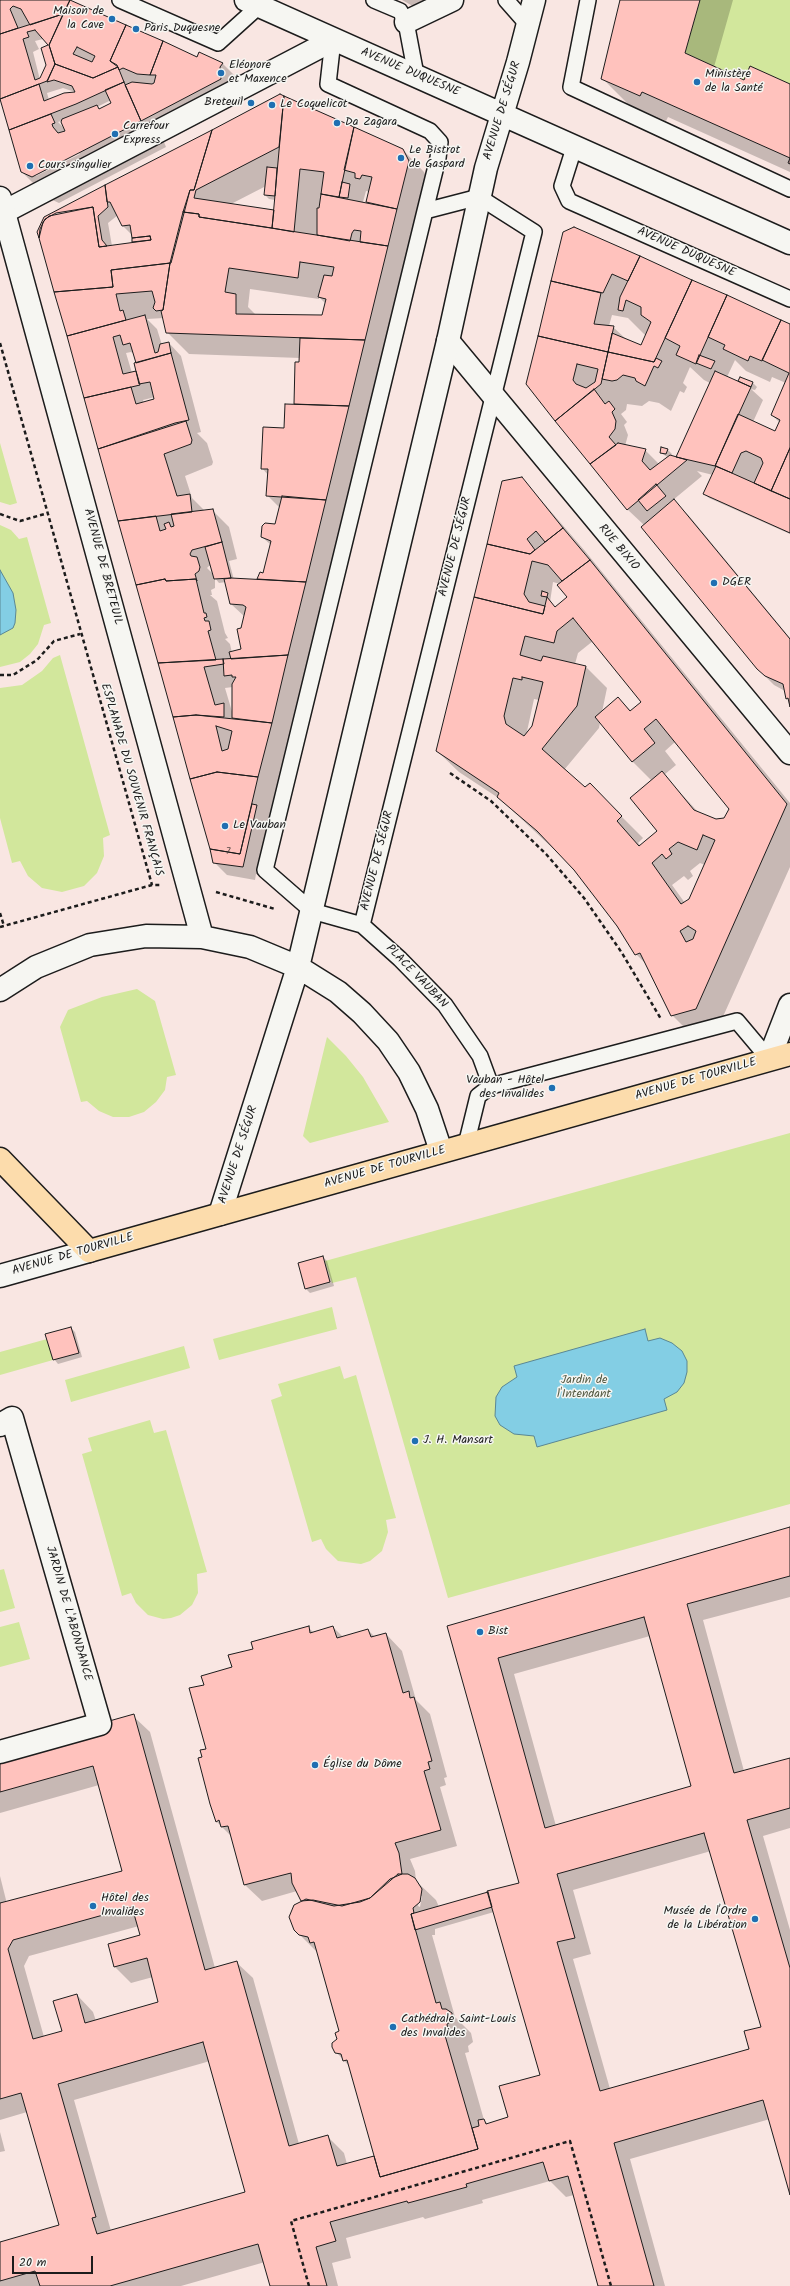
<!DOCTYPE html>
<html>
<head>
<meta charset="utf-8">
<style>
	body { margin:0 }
	#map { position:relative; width:790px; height:2286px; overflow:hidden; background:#f9e6e2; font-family:Kalam,sans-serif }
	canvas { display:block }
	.scale { position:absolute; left:12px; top:2256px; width:81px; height:18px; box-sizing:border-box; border:2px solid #1c1c1c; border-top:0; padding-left:5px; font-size:12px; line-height:14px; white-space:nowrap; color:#1c1c1c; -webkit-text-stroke:3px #f6f6f2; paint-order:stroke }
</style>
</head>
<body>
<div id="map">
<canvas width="790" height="2286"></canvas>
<div class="scale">20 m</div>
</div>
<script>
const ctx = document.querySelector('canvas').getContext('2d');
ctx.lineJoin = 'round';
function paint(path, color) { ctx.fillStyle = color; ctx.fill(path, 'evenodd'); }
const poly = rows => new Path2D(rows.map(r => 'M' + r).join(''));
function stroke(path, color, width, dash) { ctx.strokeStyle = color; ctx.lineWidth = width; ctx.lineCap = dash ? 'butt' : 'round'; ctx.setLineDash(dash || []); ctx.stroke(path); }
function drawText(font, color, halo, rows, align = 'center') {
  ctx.font = font + ' Kalam,sans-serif'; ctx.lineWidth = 3; ctx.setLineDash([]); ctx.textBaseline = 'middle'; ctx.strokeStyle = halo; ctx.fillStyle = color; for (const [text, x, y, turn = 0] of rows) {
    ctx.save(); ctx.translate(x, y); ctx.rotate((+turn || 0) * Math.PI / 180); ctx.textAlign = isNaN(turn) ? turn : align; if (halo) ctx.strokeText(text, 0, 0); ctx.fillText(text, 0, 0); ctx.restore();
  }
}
const green = poly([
	[700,0,790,0,790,84,750,66,744,80,685,53],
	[0,443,17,503,10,505,0,502],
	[0,525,11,530,19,539,27,537,51,623,44,625,38,644,30,654,20,662,0,667],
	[60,655,110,835,103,838,104,856,97,873,84,886,62,892,42,888,28,876,20,861,12,863,0,818,0,688,22,685,42,671,53,658],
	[137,989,155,1001,176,1075,167,1077,165,1090,156,1102,144,1112,129,1117,113,1117,99,1111,87,1101,81,1102,60,1027,68,1010,102,997],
	[327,1037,346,1056,363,1077,389,1122,310,1143,303,1136],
	[790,1133,790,1504,448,1598,356,1277,332,1283,325,1261],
	[332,1307,337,1329,219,1360,213,1339],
	[47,1339,53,1360,0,1375,0,1352],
	[184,1346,190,1368,71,1402,65,1380],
	[340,1366,344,1379,356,1375,396,1518,386,1520,388,1532,382,1551,370,1561,361,1564,338,1561,326,1549,321,1539,312,1542,271,1400,282,1396,278,1384],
	[150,1420,154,1433,166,1430,207,1572,197,1574,198,1593,192,1605,180,1615,171,1618,163,1619,148,1615,136,1603,131,1593,122,1596,82,1454,92,1451,88,1438],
	[4,1569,15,1608,0,1612,0,1570],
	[19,1622,30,1659,0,1667,0,1627]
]);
const water = poly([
	[0,570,13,593,16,610,15,623,13,628,0,635,0,570],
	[645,1329,648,1341,660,1338,672,1343,682,1351,687,1361,687,1372,684,1383,677,1392,664,1399,667,1410,537,1447,534,1436,514,1434,500,1425,495,1416,496,1397,502,1387,517,1377,514,1366,645,1329]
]);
const shadow = poly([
	[0,0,68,0,197,58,222,63,244,85,242,101,164,142,166,147,59,203,48,198,22,172,0,94],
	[43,39,50,46,47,65,40,80,33,52,39,49,35,41],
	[63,88,78,93,49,100,47,93],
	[111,100,112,103,99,109,97,107],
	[61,121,64,128,58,122],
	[78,152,80,154,36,176,35,175],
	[402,0,450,0,425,13],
	[621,0,733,0,714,67,745,81,790,85,790,172,668,117,666,121,628,104,602,78],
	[280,96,403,150,424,172,430,183,261,875,256,874,255,880,227,875,214,862,40,238],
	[266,186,265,195,269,199,275,200,274,211,231,204],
	[366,191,370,192,367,203,363,202],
	[118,215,122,225,133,236,135,243,112,246,108,223],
	[250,289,319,299,319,297,326,304,322,316,256,315,248,307],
	[164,318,167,332,189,354,300,358,300,363,296,363,295,405,285,429,262,468,268,475,267,495,280,508,276,526,262,537,271,545,263,574,260,573,258,580,234,580,229,561,237,559,229,527,212,510,205,511,192,498,185,476,212,465,213,462,207,443,197,433,201,432,181,356,169,343,162,345,157,329,147,319],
	[131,352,134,354,137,372,132,373,126,353],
	[155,397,155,400,144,403,143,400],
	[209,566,211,566,214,575,207,568],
	[215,578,219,583,226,582,231,604,245,617,242,628,242,650,232,653,230,644,225,639,228,638,225,633,217,601,210,595,212,595,211,590,215,588],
	[233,687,233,715,225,688],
	[225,851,245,854,245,856],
	[564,232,790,325,790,534,709,498,704,494,713,475,697,471,702,476,673,500,690,517,790,638,790,707,785,691,774,685,757,668,644,525,627,509,539,336],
	[612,315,628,318,646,336,641,346,627,340,613,327,609,326],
	[735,360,746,371,770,382,772,377,786,383,772,415,780,423,776,432,753,422,763,400,751,389,755,390,757,387,752,382,740,381,743,384,727,377],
	[690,367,704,380,710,383,676,458,671,456,672,454,667,449,661,453,669,458,660,465,645,450,625,446,628,435,624,425,627,422,621,414,626,410,627,404,642,406,649,401,659,403,671,411,680,391,684,393,687,387,683,383],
	[522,478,585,551,790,803,790,867,717,1030,694,1037,672,1015,647,965,636,954,618,925,575,869,500,799,459,772,437,751],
	[553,582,560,584,569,597,556,608,550,602],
	[593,641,642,702,631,711,618,698,602,712,607,688,586,667,575,664,578,653],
	[534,699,539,700,533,727,526,736],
	[600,722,633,762,652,781,658,831,641,846,638,843,643,838,590,785,585,788,564,770,599,728],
	[675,742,730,809,725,819,716,820,699,813,664,775,676,765,665,751],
	[700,863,705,865,690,900,685,903,672,885,684,876,688,880,693,876,690,871],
	[323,1257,327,1261,334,1286,310,1293,306,1289],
	[71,1328,75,1332,82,1357,58,1364,54,1359],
	[790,1529,790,1597,703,1620,744,1771,790,1759,790,1828,763,1836,790,1930,790,2191,770,2119,630,2159,665,2286,599,2286,574,2195,566,2197,550,2181,482,2200,483,2203,425,2219,423,2217,346,2238,351,2258,332,2263,338,2286,271,2286,265,2262,181,2286,0,2286,0,2243,60,2226,27,2112,0,2120,0,1876,7,1904,123,1871,99,1785,0,1813,0,1753,133,1716,150,1732,215,1968,236,1962,253,1978,299,2144,327,2136,344,2153,347,2164,374,2157,376,2160,350,2067,336,2052,340,2032,318,1953,297,1932,291,1922,291,1912,303,1902,297,1891,262,1901,245,1885,232,1837,216,1821,203,1758,207,1749,205,1685,233,1668,254,1649,308,1627,314,1633,333,1627,343,1637,368,1630,375,1637,386,1634,402,1651,416,1700,430,1714,447,1777,444,1778,446,1785,440,1787,457,1846,410,1859,415,1871,416,1881,436,1900,439,1907,520,1884,448,1627],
	[650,1636,692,1787,556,1826,514,1674],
	[711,1851,762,2027,751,2050,610,2089,573,1959,591,1954,573,1890],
	[420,1896,422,1896,420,1907,418,1906],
	[494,1912,541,2075,509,2118,488,2124,484,2120,465,2053,469,2052,468,2046,473,2042,471,2033,455,2017,432,1935,435,1935,435,1929],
	[139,1926,141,1936,109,1945,115,1967,131,1983,153,1977,159,2003,96,2021,93,2012,77,1995,63,2031,44,2037,24,1966,29,1956],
	[210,2061,246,2192,111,2231,74,2100],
	[0,2132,5,2151,0,2152]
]);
const building = poly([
	[0,0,70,0,63,14,30,25,21,9,13,6,10,9,18,28,0,34,0,0],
	[70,0,126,25,110,61,118,67,93,78,55,64,49,45,70,0],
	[77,47,95,56,92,62,73,54,77,47],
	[620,0,700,0,685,53,744,80,750,66,790,84,790,164,788,163,790,158,642,92,640,96,601,79,620,0],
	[63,14,49,45,55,64,47,81,0,99,0,34,63,14],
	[35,30,48,45,41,48,46,65,40,78,35,80,23,39,29,37,27,32,35,30],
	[126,25,163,41,150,75,137,74,123,68,119,70,117,65,110,61,126,25],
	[163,41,197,57,199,52,223,63,220,67,221,79,141,121,125,85,132,82,152,84,154,83,156,75,150,75,163,41],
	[55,64,93,78,118,67,124,82,76,104,9,130,0,99,39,84,44,101,64,93,75,92,72,86,54,80,47,82,55,64],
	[124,82,141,121,32,177,21,172,9,130,51,114,55,123,52,124,53,127,58,133,65,131,61,122,62,119,97,105,99,109,111,103,105,90,124,82],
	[280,94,284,96,279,147,196,190,194,198,274,210,272,228,199,217,199,214,183,212,190,190,194,190,212,130,280,94],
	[284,96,354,127,339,197,321,194,324,172,300,169,294,232,272,228,284,96],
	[354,127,403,149,409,161,397,209,366,202,372,177,362,175,360,179,355,178,355,173,344,170,354,127],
	[212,130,194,190,190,190,171,263,111,270,113,287,54,292,39,238,40,229,45,219,56,213,93,207,99,247,151,240,150,236,132,238,130,225,122,226,110,202,107,202,105,185,212,130],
	[267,167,277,168,275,196,264,195,267,167],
	[342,182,350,184,348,198,339,197,342,182],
	[105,185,108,207,98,216,102,240,107,246,99,247,93,207,49,216,43,222,39,238,37,232,44,217,105,185],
	[321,194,397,209,388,246,360,242,361,231,354,230,352,233,350,241,317,235,317,208,319,208,321,194],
	[183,212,199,214,199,217,388,246,365,340,166,333,161,311,163,310,170,263,183,212],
	[300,262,334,267,332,276,324,275,318,297,326,299,322,315,236,314,236,294,225,292,229,268,298,278,300,262],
	[574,227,640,256,628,281,612,274,603,293,551,281,563,232,574,227],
	[150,236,151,240,132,242,132,238,150,236],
	[640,256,692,280,654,362,608,352,612,333,641,345,651,322,641,315,641,307,626,300,623,311,618,310,620,297,640,256],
	[170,263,163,310,156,311,153,308,155,302,152,291,116,294,120,311,123,310,126,320,67,336,54,292,113,287,111,270,170,263],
	[692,280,727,295,696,364,676,355,680,346,665,338,692,280],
	[551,281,601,293,594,324,614,326,608,352,538,336,551,281],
	[727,295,781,320,762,361,750,356,748,361,723,349,725,345,708,337,727,295],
	[145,315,155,353,158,352,160,344,169,342,171,353,136,363,130,343,123,345,120,335,113,337,123,374,136,371,140,385,84,398,67,336,145,315],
	[781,320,790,324,790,448,771,491,754,483,763,463,761,458,746,451,741,453,732,473,715,466,738,414,775,431,780,420,771,415,789,373,762,360,781,320],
	[538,336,608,352,601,384,555,421,526,384,538,336],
	[577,364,598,369,595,382,586,388,576,384,573,380,577,364],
	[300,338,365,340,349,406,294,404,295,362,299,362,300,338],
	[608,352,654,362,656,358,662,361,658,368,654,366,645,386,636,381,635,378,623,375,617,380,612,381,602,379,608,352],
	[171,353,189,420,175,423,98,449,84,398,131,387,136,404,154,399,150,382,139,384,134,363,171,353],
	[699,355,715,361,711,369,696,363,699,355],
	[715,371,751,387,715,466,676,457,715,371],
	[740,377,753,382,751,387,738,381,740,377],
	[594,389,605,404,609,401,615,409,612,412,616,421,615,429,609,437,616,445,590,464,555,421,594,389],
	[285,404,349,406,326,500,266,496,268,469,261,469,263,427,284,428,285,404],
	[186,421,192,440,191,444,164,454,177,496,190,494,192,512,118,521,98,449,186,421],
	[618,443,646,449,642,461,650,470,670,455,687,460,627,510,590,464,618,443],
	[661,447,668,449,666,454,660,453,661,447],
	[790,448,790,499,771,491,790,448],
	[716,466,790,499,790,533,703,494,716,466],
	[522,477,563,528,545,542,536,531,527,539,535,550,530,554,487,544,502,481,522,477],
	[656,484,666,496,647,511,638,500,656,484],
	[282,496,326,500,306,582,257,579,260,572,263,573,271,541,261,537,262,526,265,523,275,524,282,496],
	[674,499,790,639,790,707,788,698,786,699,783,684,765,676,757,669,641,527,674,499],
	[213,509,222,542,192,550,190,554,191,556,197,557,200,567,199,571,195,574,197,581,196,579,166,581,165,579,136,585,118,521,156,516,160,531,166,529,164,524,169,522,171,527,174,526,171,514,213,509],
	[563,528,590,560,562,581,548,565,532,561,524,594,529,602,545,606,543,614,474,597,487,544,530,554,563,528],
	[222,542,231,578,214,579,205,547,222,542],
	[590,560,787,804,696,1009,671,1016,640,953,635,955,617,926,574,870,537,831,497,797,499,793,436,751,474,597,543,614,547,597,555,607,567,597,557,585,590,560],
	[573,618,641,702,630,711,618,697,595,717,632,762,655,743,644,729,656,719,729,809,724,818,716,819,694,810,662,771,630,798,657,831,639,846,617,821,622,816,590,783,585,787,542,749,577,706,586,666,543,656,541,661,520,655,525,636,554,643,557,631,573,618],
	[522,677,543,682,532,726,524,736,506,724,504,716,513,678,522,680,522,677],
	[703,835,715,840,689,899,681,904,652,863,662,854,666,859,672,854,669,849,678,842,697,850,703,835],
	[688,926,696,931,693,939,686,942,680,931,688,926],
	[231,578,306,582,288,655,231,659,229,652,241,649,237,629,241,628,246,607,243,605,230,604,224,579,231,578],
	[165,579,166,581,196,579,204,613,206,613,207,617,204,618,205,621,209,621,211,630,208,631,216,660,158,663,136,585,165,579],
	[542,591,548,593,547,597,541,596,542,591],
	[288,655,272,723,232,718,232,684,236,677,232,677,232,675,224,676,223,659,288,655],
	[223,659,224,664,204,667,215,705,224,703,224,717,196,715,173,717,158,663,223,659],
	[196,715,272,723,258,777,217,772,190,779,173,717,196,715],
	[216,726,232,731,228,749,222,751,216,726],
	[217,772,258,777,240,854,210,849,190,779,217,772],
	[252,804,257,805,243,867,213,863,210,849,240,854,252,804],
	[323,1256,330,1282,305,1289,298,1263,323,1256],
	[71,1327,79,1353,53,1360,45,1334,71,1327],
	[790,1527,790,1576,687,1604,734,1773,790,1758,790,1808,747,1820,790,1968,790,2195,763,2100,614,2143,654,2286,598,2286,568,2176,549,2181,543,2162,466,2184,467,2187,408,2203,407,2201,330,2222,336,2241,316,2247,327,2286,270,2286,258,2244,110,2286,40,2286,35,2271,0,2281,0,2242,59,2225,21,2093,0,2099,0,1903,122,1871,93,1766,0,1792,0,1752,134,1714,205,1970,237,1961,289,2146,328,2135,337,2166,374,2156,380,2177,458,2155,478,2149,472,2128,479,2126,478,2120,484,2119,486,2124,508,2117,499,2086,540,2075,487,1891,519,1883,447,1626,790,1527],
	[644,1617,691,1786,545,1828,498,1658,644,1617],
	[704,1833,761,2027,744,2031,749,2049,600,2091,557,1942,575,1938,557,1874,704,1833],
	[132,1907,140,1935,108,1944,114,1967,147,1958,158,2002,85,2023,77,1994,53,2001,62,2031,33,2039,8,1949,13,1940,132,1907],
	[203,2042,245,2192,97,2234,92,2218,96,2217,58,2084,203,2042],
	[309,1626,310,1633,333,1626,337,1638,368,1629,371,1637,386,1633,403,1693,409,1691,410,1698,414,1697,432,1761,428,1762,430,1769,424,1771,441,1830,395,1843,399,1853,402,1874,390,1879,370,1898,342,1906,313,1900,301,1901,292,1883,291,1873,244,1885,228,1826,221,1827,219,1820,216,1822,210,1804,198,1758,202,1757,200,1750,206,1749,189,1688,204,1685,201,1676,232,1667,228,1655,253,1649,251,1642,309,1626],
	[398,1874,408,1874,415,1878,422,1889,420,1902,413,1908,414,1913,411,1914,436,2003,440,2002,442,2009,446,2009,452,2013,452,2021,447,2024,448,2030,444,2032,478,2149,380,2177,347,2060,343,2061,341,2054,335,2053,332,2047,332,2043,337,2039,335,2033,339,2031,314,1942,310,1943,308,1937,299,1935,294,1930,289,1917,294,1905,306,1899,334,1906,360,1902,370,1898,398,1874],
	[488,1892,492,1907,415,1930,411,1914,488,1892]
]);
const path = poly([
	[0,343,152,885],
	[0,514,20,521,48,513],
	[0,675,13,675,37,660,54,641,80,634],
	[450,773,491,801,546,854,584,898,622,953,661,1019],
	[216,892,275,909],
	[0,913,4,926],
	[0,927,152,885,162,885],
	[309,2286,291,2221,570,2141,611,2286]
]);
const service = poly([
	[120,0,218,43,259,6],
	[374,0,400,11,406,22,416,75],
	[506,0,528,25],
	[588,0,571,87,790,189],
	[333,40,328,84,430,131,440,142,438,158,425,211,265,870,312,911,362,925,400,959,445,1005,480,1056,491,1086],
	[574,148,562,186,569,201,790,299],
	[362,925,534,232,479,197,425,211],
	[466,1145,478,1096,491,1086,737,1021,769,1059]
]);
const pedestrian = poly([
	[406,22,452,0],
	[0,1425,12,1418,100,1724,0,1752]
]);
const minor = poly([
	[0,214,333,40],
	[448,341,790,753]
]);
const tertiary = poly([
	[246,0,790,243],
	[0,198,202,937],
	[0,990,36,967,90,945,146,936,202,937,250,947,298,967,338,992,362,1013,388,1041,409,1072,427,1109,441,1151],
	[769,1059,790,1005],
	[220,1214,298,967,448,341,486,168,518,62,534,0]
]);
const secondary = poly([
	[0,1276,89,1251]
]);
const primary = poly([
	[0,1159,89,1251,790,1054]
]);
const markers = [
	[112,19,4,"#1f6fb2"],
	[136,29,4,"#1f6fb2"],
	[221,73,4,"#1f6fb2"],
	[697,82,4,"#1f6fb2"],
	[251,103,4,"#1f6fb2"],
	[272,105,4,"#1f6fb2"],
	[337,123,4,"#1f6fb2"],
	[115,134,4,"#1f6fb2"],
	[401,158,4,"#1f6fb2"],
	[30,166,4,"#1f6fb2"],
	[714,583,4,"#1f6fb2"],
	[225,826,4,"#1f6fb2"],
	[552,1088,4,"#1f6fb2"],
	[415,1441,4,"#1f6fb2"],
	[480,1632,4,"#1f6fb2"],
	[315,1765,4,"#1f6fb2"],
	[93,1906,4,"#1f6fb2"],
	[755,1919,4,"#1f6fb2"],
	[393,2027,4,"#1f6fb2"]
];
const numberNames = [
	["7",228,852]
];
const poiNames = [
	["Maison de",104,12,"right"],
	["la Cave",104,26,"right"],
	["Paris Duquesne",144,29],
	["Eléonore",229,66],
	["et Maxence",229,80],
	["Ministère",705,75],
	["de la Santé",705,89],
	["Breteuil",243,103,"right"],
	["Le Coquelicot",280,105],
	["Da Zagara",345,123],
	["Carrefour",123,127],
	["Express",123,141],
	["Le Bistrot",409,151],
	["de Gaspard",409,165],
	["Cours singulier",38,166],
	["DGER",722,583],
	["Le Vauban",233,826],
	["Vauban - Hôtel",544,1081,"right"],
	["des Invalides",544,1095,"right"],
	["J. H. Mansart",423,1441],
	["Bist",488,1632],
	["Église du Dôme",323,1765],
	["Hôtel des",101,1899],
	["Invalides",101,1913],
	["Musée de l'Ordre",747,1912,"right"],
	["de la Libération",747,1926,"right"],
	["Cathédrale Saint-Louis",401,2020],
	["des Invalides",401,2034]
];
const streetNames = [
	["AVENUE DUQUESNE",410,73,23],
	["AVENUE DE SÉGUR",503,111,-73],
	["AVENUE DUQUESNE",686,253,24],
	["AVENUE DE SÉGUR",456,547,-76],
	["RUE BIXIO",618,548,50],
	["AVENUE DE BRETEUIL",102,567,75],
	["ESPLANADE DU SOUVENIR FRANÇAIS",131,780,74],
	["AVENUE DE SÉGUR",378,861,-76],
	["PLACE VAUBAN",416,977,46],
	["AVENUE DE TOURVILLE",696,1080,-16],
	["AVENUE DE SÉGUR",239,1155,-72],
	["AVENUE DE TOURVILLE",385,1168,-16],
	["AVENUE DE TOURVILLE",73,1255,-16],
	["JARDIN DE L'ABONDANCE",68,1614,74]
];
const parkNames = [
	["Jardin de",584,1381],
	["l'Intendant",584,1395]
];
paint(green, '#d2e79c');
paint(water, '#83cee4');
stroke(water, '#5a8794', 1);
paint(shadow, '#0003');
paint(building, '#ffc2bd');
stroke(building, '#1c1c1c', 1);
stroke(service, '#1c1c1c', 18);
stroke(pedestrian, '#1c1c1c', 25);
stroke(minor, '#1c1c1c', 25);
stroke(tertiary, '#1c1c1c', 25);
stroke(secondary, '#1c1c1c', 25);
stroke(primary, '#1c1c1c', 25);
stroke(path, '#1c1c1c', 2.5, [4, 3]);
stroke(service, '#f6f6f2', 15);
stroke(pedestrian, '#f6f6f2', 22);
stroke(minor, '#f6f6f2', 22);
stroke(tertiary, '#f6f6f2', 22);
stroke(secondary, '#f6f6f2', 22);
stroke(primary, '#fcdcac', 22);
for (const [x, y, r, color] of markers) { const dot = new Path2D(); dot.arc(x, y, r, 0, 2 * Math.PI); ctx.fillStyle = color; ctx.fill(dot); stroke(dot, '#f6f6f2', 1.5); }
drawText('10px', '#554644', null, numberNames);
drawText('12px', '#1c1c1c', '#f6f6f2', poiNames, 'left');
drawText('12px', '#1c1c1c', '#f6f6f2', streetNames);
drawText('12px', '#535942', '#f6f6f2', parkNames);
</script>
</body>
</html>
